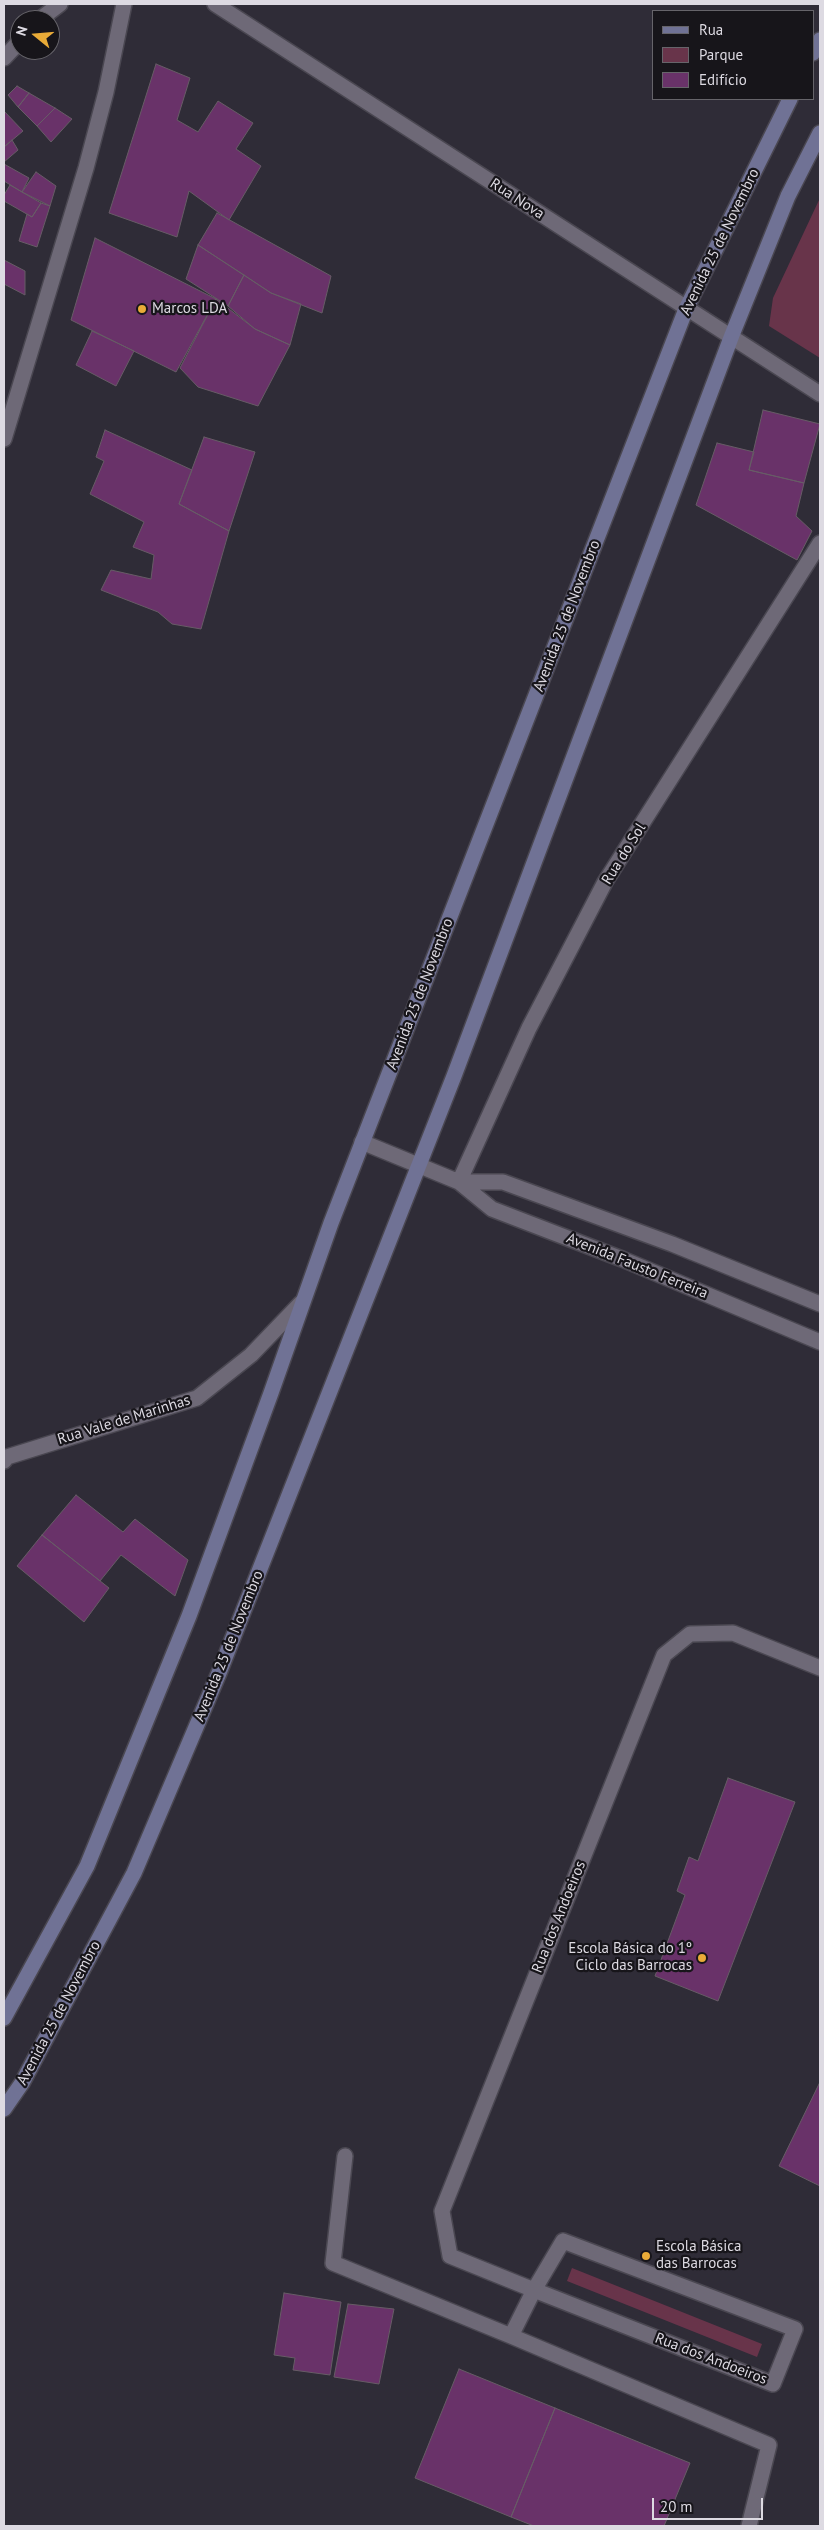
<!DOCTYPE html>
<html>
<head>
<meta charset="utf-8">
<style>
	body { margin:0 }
	#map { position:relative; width:824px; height:2530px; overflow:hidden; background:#2f2c37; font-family:"PT Sans",sans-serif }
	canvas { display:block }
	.frame { position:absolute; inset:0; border:5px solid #dddae2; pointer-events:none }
	.legend { position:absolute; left:652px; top:10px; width:162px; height:90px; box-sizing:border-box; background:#17151a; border:1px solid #66646a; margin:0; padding:6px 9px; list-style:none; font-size:15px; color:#dddae2 }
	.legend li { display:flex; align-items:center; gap:10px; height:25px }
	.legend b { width:25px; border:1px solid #66646a }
	.north { position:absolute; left:10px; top:10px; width:50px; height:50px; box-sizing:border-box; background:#17151a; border:1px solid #66646a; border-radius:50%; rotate:287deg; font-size:14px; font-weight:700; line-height:20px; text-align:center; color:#dddae2 }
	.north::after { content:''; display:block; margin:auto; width:18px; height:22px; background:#e9ab38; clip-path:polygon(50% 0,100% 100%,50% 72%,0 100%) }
	.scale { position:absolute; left:652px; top:2498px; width:111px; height:22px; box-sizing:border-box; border:2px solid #dddae2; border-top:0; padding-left:6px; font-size:15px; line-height:18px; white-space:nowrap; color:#dddae2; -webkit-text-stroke:4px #17151a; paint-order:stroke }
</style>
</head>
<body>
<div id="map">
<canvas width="824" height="2530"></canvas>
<div class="frame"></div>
<ul class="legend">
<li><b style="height:6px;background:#707295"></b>Rua</li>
<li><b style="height:14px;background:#68344a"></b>Parque</li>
<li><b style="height:14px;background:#693269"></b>Edifício</li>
</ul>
<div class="north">N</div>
<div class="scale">20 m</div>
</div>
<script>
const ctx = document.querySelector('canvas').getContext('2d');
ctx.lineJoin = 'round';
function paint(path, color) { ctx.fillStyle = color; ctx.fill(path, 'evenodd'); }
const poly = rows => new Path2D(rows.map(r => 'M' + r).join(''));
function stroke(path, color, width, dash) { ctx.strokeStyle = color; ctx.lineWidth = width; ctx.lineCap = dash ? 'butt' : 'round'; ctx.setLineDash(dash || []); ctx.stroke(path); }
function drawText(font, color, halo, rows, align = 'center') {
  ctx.font = font + ' "PT Sans",sans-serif'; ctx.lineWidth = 4.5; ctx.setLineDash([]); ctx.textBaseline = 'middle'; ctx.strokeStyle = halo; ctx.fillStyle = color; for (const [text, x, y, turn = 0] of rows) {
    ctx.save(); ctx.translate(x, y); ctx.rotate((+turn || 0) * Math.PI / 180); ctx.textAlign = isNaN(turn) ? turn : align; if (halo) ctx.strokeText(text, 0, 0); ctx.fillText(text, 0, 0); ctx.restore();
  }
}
const green = poly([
	[820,198,820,358,769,326,773,298],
	[572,2268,762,2344,757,2357,567,2281]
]);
const building = poly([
	[156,64,190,78,177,120,198,132,218,101,253,123,236,149,261,166,229,220,189,191,177,237,109,213,156,64],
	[17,86,29,93,18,107,8,95,17,86],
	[29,93,55,108,37,126,18,107,29,93],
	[55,108,72,119,51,142,37,126,55,108],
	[4,111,23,131,4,147,4,111],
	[12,140,18,150,4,162,4,147,12,140],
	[4,164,29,178,22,192,4,181,4,164],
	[36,172,56,186,50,206,22,192,36,172],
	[10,185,41,203,32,217,4,201,4,195,10,185],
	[41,203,50,206,37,247,19,241,27,214,32,217,41,203],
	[217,213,331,276,322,313,271,293,198,245,217,213],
	[95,238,216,299,176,372,71,320,95,238],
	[198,245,244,275,228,306,186,279,198,245],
	[4,260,25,271,25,295,4,284,4,260],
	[244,275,271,293,301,304,290,345,255,329,228,306,244,275],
	[216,299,255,329,290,345,258,406,198,387,180,368,216,299],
	[92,331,134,351,116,386,76,365,92,331],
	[763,410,820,424,804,483,749,470,763,410],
	[105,430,192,470,179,504,229,531,201,629,172,624,158,612,101,590,111,570,151,579,154,555,133,547,144,522,90,494,104,461,96,457,105,430],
	[204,437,255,452,229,531,179,504,204,437],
	[717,443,754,452,749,470,804,483,796,516,812,531,797,560,696,505,717,443],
	[76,1495,123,1532,135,1519,188,1560,175,1596,121,1555,100,1581,42,1535,76,1495],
	[42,1535,109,1588,84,1622,17,1566,42,1535],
	[728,1778,795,1802,718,2001,655,1976,685,1895,677,1891,689,1857,698,1861,728,1778],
	[820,2082,820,2186,779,2166,820,2082],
	[284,2293,341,2302,330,2375,293,2370,295,2358,274,2355,284,2293],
	[348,2304,394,2309,379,2384,334,2377,348,2304],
	[459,2369,555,2408,511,2517,415,2478,459,2369],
	[555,2408,690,2463,664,2526,534,2526,511,2517,555,2408]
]);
const street = poly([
	[215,4,820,394],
	[39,20,60,4],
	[4,58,20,41],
	[4,439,86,168,106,92,124,4],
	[362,1142,459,1182,492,1209,622,1259,820,1342],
	[459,1182,529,1028,605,882,820,543],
	[459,1182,503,1182,672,1244,820,1304],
	[4,1461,7,1457,197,1398,251,1355,301,1303],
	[345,2156,333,2263,511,2336,769,2445,749,2526],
	[563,2241,795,2329,773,2384,534,2290,563,2241],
	[511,2336,534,2290,450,2256,442,2211,664,1655,690,1634,733,1633,820,1668]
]);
const secondary = poly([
	[813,53,820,40],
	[4,2018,87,1866,189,1616,271,1393,331,1223,686,309,790,99],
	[4,2109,22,2083,134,1873,219,1673,454,1076,732,335,788,196,820,133]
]);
const markers = [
	[142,309,5,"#e9ab38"],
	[702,1958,5,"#e9ab38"],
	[646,2256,5,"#e9ab38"]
];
const streetNames = [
	["Rua Nova",517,199,33],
	["Avenida 25 de Novembro",720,242,-64],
	["Avenida 25 de Novembro",567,616,-69],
	["Rua do Sol",624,854,-58],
	["Avenida 25 de Novembro",420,994,-69],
	["Avenida Fausto Ferreira",637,1266,22],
	["Rua Vale de Marinhas",124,1420,-17],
	["Avenida 25 de Novembro",229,1646,-68],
	["Rua dos Andoeiros",559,1917,-68],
	["Avenida 25 de Novembro",59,2013,-62],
	["Rua dos Andoeiros",711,2359,21]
];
const poiNames = [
	["Marcos LDA",152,309],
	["Escola Básica do 1º",692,1949,"right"],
	["Ciclo das Barrocas",692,1966,"right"],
	["Escola Básica",656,2247],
	["das Barrocas",656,2264]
];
paint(green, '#68344a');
paint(building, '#693269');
stroke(building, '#675c66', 1);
stroke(street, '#4a4751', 18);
stroke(secondary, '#4a4751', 18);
stroke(street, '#6e6977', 15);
stroke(secondary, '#707295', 15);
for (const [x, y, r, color] of markers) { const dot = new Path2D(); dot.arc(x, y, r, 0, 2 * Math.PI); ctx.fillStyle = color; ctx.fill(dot); stroke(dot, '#17151a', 2); }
drawText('15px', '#dddae2', '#17151a', streetNames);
drawText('15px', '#dddae2', '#17151a', poiNames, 'left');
</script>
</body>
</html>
